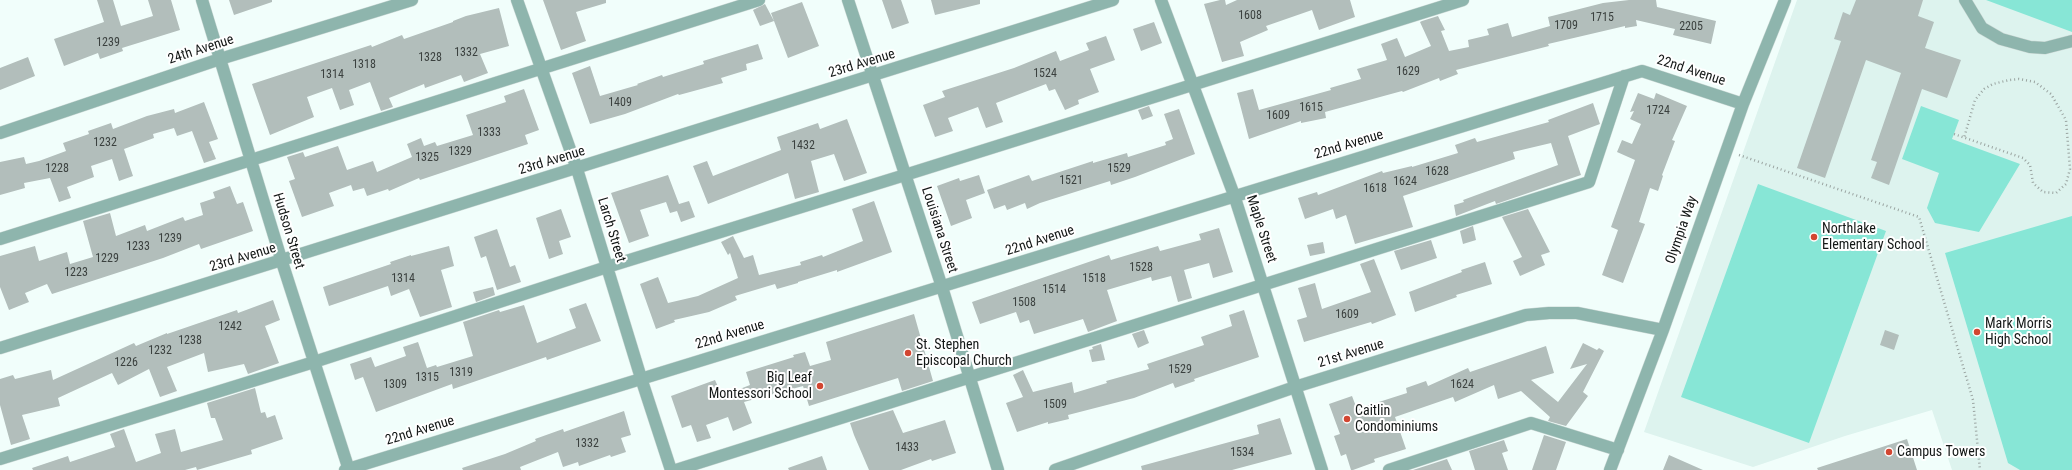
<!DOCTYPE html>
<html>
<head>
<meta charset="utf-8">
<style>
	body { margin:0 }
	canvas { display:block; background:#f1fefb }
</style>
</head>
<body>
<canvas width="2072" height="470"></canvas>
<script>
const ctx = document.querySelector('canvas').getContext('2d');
ctx.lineJoin = 'round';
function paint(path, color) { ctx.fillStyle = color; ctx.fill(path, 'evenodd'); }
const poly = rows => new Path2D(rows.map(r => 'M' + r).join(''));
function stroke(path, color, width, dash) { ctx.strokeStyle = color; ctx.lineWidth = width; ctx.lineCap = dash ? 'butt' : 'round'; ctx.setLineDash(dash || []); ctx.stroke(path); }
function drawText(font, color, halo, rows, align = 'center') {
  ctx.font = font + ' "Roboto Condensed",sans-serif'; ctx.lineWidth = 4; ctx.setLineDash([]); ctx.textBaseline = 'middle'; ctx.strokeStyle = halo; ctx.fillStyle = color; for (const [text, x, y, turn = 0] of rows) {
    ctx.save(); ctx.translate(x, y); ctx.rotate((+turn || 0) * Math.PI / 180); ctx.textAlign = isNaN(turn) ? turn : align; if (halo) ctx.strokeText(text, 0, 0); ctx.fillText(text, 0, 0); ctx.restore();
  }
}
const built = poly([
	[1797,0,2072,0,2072,470,1952,470,1932,410,1845,436,1753,467,1644,432]
]);
const green = poly([
	[1986,0,2072,0,2072,32],
	[1921,106,1959,120,1952,139,2020,164,1979,232,1935,223,1927,208,1939,173,1902,159],
	[1758,184,1886,231,1809,443,1681,397],
	[2072,216,2072,470,2020,470,2008,463,1945,253]
]);
const building = poly([
	[97,0,113,0,121,26,153,16,148,0,171,0,180,30,122,48,123,51,100,59,98,53,64,66,54,39,104,22],
	[229,0,272,0,272,2,234,15],
	[543,0,606,0,606,3,576,12,586,41,561,50],
	[882,0,901,0,909,23,892,29],
	[931,0,980,0,980,4,935,15],
	[1220,0,1225,0,1226,5,1237,0,1350,0,1355,17,1319,30,1312,10,1266,26,1268,30,1240,42,1244,56,1222,62,1204,4],
	[1629,0,1656,0,1657,7,1716,21,1711,44,1673,35,1675,29,1636,20,1637,26,1625,28,1625,26,1548,44,1549,46,1456,70,1458,74,1440,81,1439,78,1403,92,1402,91,1325,112,1326,118,1301,123,1301,121,1249,139,1237,93,1253,89,1259,110,1331,90,1330,88,1361,79,1357,69,1387,60,1381,44,1397,38,1405,57,1431,46,1420,22,1422,21,1438,16,1445,30,1441,31,1449,51,1469,47,1468,40,1489,35,1487,29,1508,23,1512,37,1550,26,1548,17,1603,3],
	[1856,0,1923,0,1918,16,1934,22,1925,48,1961,60,1947,98,1922,89,1889,185,1871,178,1877,162,1871,160,1901,73,1866,60,1825,178,1797,168,1841,41,1834,39,1843,12,1850,15],
	[802,2,819,46,788,58,771,13],
	[765,4,774,21,760,26,753,10],
	[499,8,509,46,480,54,488,73,464,82,461,75,425,88,424,84,389,98,393,107,381,111,370,82,349,90,354,105,340,110,332,88,307,97,314,117,270,135,252,84,371,45,372,47,402,35,404,39,453,22,453,21,466,16],
	[1154,22,1162,43,1141,51,1133,29],
	[1106,36,1115,60,1090,69,1099,92,1078,100,1079,104,1065,110,1055,89,1049,91,1046,84,996,103,1003,122,986,128,978,107,948,118,953,131,935,137,923,105,945,97,942,91,1014,68,1056,51,1060,61,1089,50,1086,43],
	[758,44,763,59,746,64,747,70,721,78,723,83,679,95,678,94,625,114,590,124,572,73,590,66,600,96,638,85,637,84,662,75,663,77,704,64,703,61],
	[28,57,35,76,0,90,0,68],
	[524,89,539,130,525,135,528,144,420,180,419,178,389,191,388,189,367,196,364,188,353,191,351,185,329,193,334,206,302,217,289,181,295,179,287,157,303,152,305,157,338,146,347,170,373,161,377,172,412,157,407,144,421,138,424,146,435,142,437,146,473,135,466,115,506,102,504,96],
	[1638,93,1654,99,1656,93,1687,106,1672,140,1675,141,1662,175,1663,176,1658,191,1650,188,1639,222,1645,224,1623,283,1602,275,1618,230,1611,227,1635,160,1617,152,1622,140,1632,144,1641,124,1630,119,1634,111,1630,112],
	[204,102,218,139,209,142,216,159,204,163,192,131,177,136,174,128,153,134,154,138,124,149,133,176,119,181,112,159,91,166,94,177,67,187,71,198,59,202,50,178,24,183,25,188,0,195,0,162,24,157,26,164,39,161,66,151,63,143,89,134,88,131,111,123,113,129,147,116,174,109,175,113],
	[1593,103,1600,124,1568,136,1581,175,1496,204,1495,201,1456,216,1454,205,1464,202,1463,200,1558,165,1551,143,1513,152,1515,159,1403,196,1413,227,1355,244,1346,215,1336,219,1333,209,1305,219,1298,198,1317,192,1318,195,1382,171,1383,173,1412,166,1412,167,1458,153,1455,145,1475,138,1477,142,1549,122,1548,120],
	[1149,106,1153,116,1142,120,1138,110],
	[1179,109,1195,154,1135,177,1111,185,1110,181,1040,203,1027,209,1025,203,1007,210,1005,205,994,209,987,190,1029,175,1032,181,1093,161,1093,163,1127,153,1128,157,1166,145,1165,142,1173,139,1164,114],
	[847,119,867,173,844,181,834,154,811,161,819,192,795,199,788,173,708,204,693,166,707,161,713,176,781,150,777,137,818,123,820,129],
	[668,175,679,204,689,201,695,217,681,222,677,211,670,213,666,202,640,210,649,236,629,243,611,193],
	[979,175,985,193,966,200,972,218,951,226,937,186,959,178,960,181],
	[230,186,237,204,243,202,253,231,201,249,199,244,163,258,52,294,47,284,25,293,29,302,9,310,0,287,0,256,35,246,39,261,67,252,70,264,93,257,83,221,110,213,116,236,145,225,147,231,183,217,185,221,203,215,200,203,215,198,213,192],
	[874,201,892,252,837,272,837,270,798,282,798,283,777,289,775,284,735,296,737,300,709,312,674,320,675,322,656,329,640,284,658,277,668,303,698,296,738,278,730,253,728,255,721,242,733,236,744,258,753,255,759,275,801,265,800,262,822,255,823,257,863,241,852,209],
	[561,209,571,237,559,241,563,254,549,259,536,218],
	[1528,209,1550,252,1541,255,1545,265,1520,276,1513,261,1522,257,1502,217],
	[1473,226,1476,240,1463,244,1460,231],
	[1219,228,1233,272,1213,278,1209,263,1184,270,1192,298,1178,302,1171,276,1152,281,1151,277,1107,290,1117,321,1088,332,1083,319,1034,334,1029,320,1020,323,1016,312,980,324,972,302,1109,255,1111,260,1158,246,1160,251,1201,240,1199,234],
	[497,229,510,267,515,265,521,282,497,290,486,256,481,258,474,237],
	[1431,240,1437,258,1401,270,1394,251],
	[1323,242,1325,253,1310,256,1307,245],
	[449,246,454,266,441,270,452,307,420,317,409,289,391,296,388,286,329,306,323,287,391,264,390,262,411,255,411,256],
	[1374,259,1396,315,1372,324,1371,322,1304,342,1297,320,1307,317,1298,288,1315,283,1322,309,1371,292,1360,264],
	[1485,262,1492,284,1456,295,1457,297,1415,312,1409,292,1462,272,1461,270],
	[493,287,495,295,476,302,473,292],
	[273,300,280,320,265,326,279,363,248,374,244,364,208,372,204,353,167,367,177,391,160,397,149,369,118,385,112,373,58,398,60,406,22,415,30,439,11,445,0,405,0,379,13,375,15,379,51,370,53,380,134,343,136,346,167,333,167,334,237,310,238,313],
	[586,303,601,341,547,360,546,357,453,389,452,384,376,412,363,377,355,380,350,364,371,357,375,367,406,356,403,347,418,342,427,368,436,365,437,367,473,356,463,322,499,310,500,312,524,305,537,343,576,328,569,309],
	[1244,310,1259,357,1194,379,1195,381,1175,388,1173,383,1134,398,1068,415,1069,419,1048,424,1048,422,1017,432,1006,403,1023,397,1013,375,1023,370,1033,392,1072,382,1074,393,1107,383,1106,381,1149,369,1147,364,1204,345,1201,337,1232,326,1229,315],
	[914,314,933,381,902,391,898,378,809,406,803,386,744,402,752,423,733,431,728,417,706,425,711,438,697,442,691,425,682,428,671,396,715,380,722,396,750,385,746,372,794,357,793,355,805,352,810,366,831,360,826,342],
	[1144,330,1149,343,1138,348,1132,334],
	[1885,330,1899,335,1894,350,1880,345],
	[1583,343,1597,350,1599,348,1604,351,1583,392,1588,396,1566,426,1548,421,1550,417,1521,391,1498,399,1494,385,1455,402,1453,397,1395,417,1406,449,1374,459,1375,462,1353,470,1351,470,1346,454,1341,456,1334,436,1340,434,1329,404,1352,396,1357,409,1407,393,1406,388,1426,381,1428,386,1468,368,1470,372,1546,346,1554,373,1531,380,1558,402,1587,364,1570,369],
	[1101,344,1105,360,1092,362,1089,350,1093,349,1092,347],
	[255,388,261,413,265,412,267,418,275,415,283,439,251,450,252,454,197,470,196,467,185,470,33,470,32,468,68,456,70,462,115,447,110,434,124,429,136,462,161,453,155,434,175,429,181,452,223,440,215,418,211,418,207,403],
	[893,410,903,433,945,420,956,453,932,461,931,459,901,470,869,470,854,435,850,423],
	[624,411,631,435,621,438,626,452,611,457,610,455,579,466,578,462,563,467,558,452,520,467,521,470,463,470,462,468,505,454,536,441,535,439,563,429,564,432],
	[1280,418,1292,454,1232,470,1142,470,1141,466,1259,434,1257,425],
	[1544,435,1566,442,1556,470,1532,470],
	[1907,439,1917,470,1818,470,1817,468],
	[1504,440,1508,451,1502,453,1508,470,1475,470,1469,451],
	[1669,455,1703,470,1663,470],
	[822,456,827,470,789,470,788,468],
	[1447,459,1452,470,1413,470]
]);
const path = poly([
	[1954,134,2023,158,2030,165,2033,183,2043,192,2056,193,2066,184,2070,169,2066,120,2051,94,2035,82,2019,79,2009,80,1993,84,1984,89,1975,100,1964,138],
	[1739,155,1919,217,1973,400,1980,470]
]);
const minor = poly([
	[202,0,282,262,349,470],
	[517,0,577,169,641,378,671,470],
	[848,0,942,287,998,470],
	[1161,0,1234,195,1322,470],
	[1965,0,1982,28,2001,39,2030,47,2045,48,2072,41],
	[0,133,220,59,412,0],
	[0,239,759,0],
	[0,348,1113,0],
	[0,459,314,362,607,267,905,175,1463,0],
	[345,470,1642,71,1743,104],
	[676,470,1589,182,1624,76],
	[1055,470,1295,387,1526,315,1549,313,1577,313,1663,330],
	[1389,470,1531,423,1618,450],
	[1610,470,1663,330,1743,104,1785,0]
]);
const markers = [
	[1814,237,4,"#d24631"],
	[1977,332,4,"#d24631"],
	[908,353,4,"#d24631"],
	[820,386,4,"#d24631"],
	[1347,419,4,"#d24631"],
	[1889,452,4,"#d24631"]
];
const numberNames = [
	["1608",1250,16],
	["1715",1602,18],
	["1709",1566,26],
	["2205",1691,27],
	["1239",108,43],
	["1332",466,53],
	["1328",430,58],
	["1318",364,65],
	["1629",1408,72],
	["1524",1045,74],
	["1314",332,75],
	["1409",620,103],
	["1615",1311,108],
	["1724",1658,111],
	["1609",1278,116],
	["1333",489,133],
	["1232",105,143],
	["1432",803,146],
	["1329",460,152],
	["1325",427,158],
	["1228",57,169],
	["1529",1119,169],
	["1628",1437,172],
	["1521",1071,181],
	["1624",1405,182],
	["1618",1375,189],
	["1239",170,239],
	["1233",138,247],
	["1229",107,259],
	["1528",1141,268],
	["1223",76,273],
	["1314",403,279],
	["1518",1094,279],
	["1514",1054,290],
	["1508",1024,303],
	["1609",1347,315],
	["1242",230,327],
	["1238",190,341],
	["1232",160,351],
	["1226",126,363],
	["1529",1180,370],
	["1319",461,373],
	["1315",427,378],
	["1309",395,385],
	["1624",1462,385],
	["1509",1055,405],
	["1332",587,444],
	["1433",907,448],
	["1534",1242,453]
];
const streetNames = [
	["24th Avenue",201,50,-18],
	["23rd Avenue",862,64,-17],
	["22nd Avenue",1691,71,18],
	["22nd Avenue",1349,145,-17],
	["23rd Avenue",552,161,-17],
	["Maple Street",1261,229,72],
	["Larch Street",611,230,73],
	["Louisiana Street",939,230,72],
	["Olympia Way",1682,230,-71],
	["Hudson Street",288,231,73],
	["22nd Avenue",1040,241,-18],
	["23rd Avenue",243,258,-17],
	["22nd Avenue",730,335,-17],
	["21st Avenue",1351,354,-17],
	["22nd Avenue",420,431,-17]
];
const poiNames = [
	["Northlake",1822,229],
	["Elementary School",1822,245],
	["Mark Morris",1985,324],
	["High School",1985,340],
	["St. Stephen",916,345],
	["Episcopal Church",916,361],
	["Big Leaf",812,378,"right"],
	["Montessori School",812,394,"right"],
	["Caitlin",1355,411],
	["Condominiums",1355,427],
	["Campus Towers",1897,452]
];
paint(built, '#ddf3ee');
paint(green, '#87e6d6');
paint(building, '#b2bebb');
stroke(minor, '#cdd9d6', 13);
stroke(path, '#9aa4a1', 2.5, [1, 3]);
stroke(minor, '#8eb5ad', 12);
for (const [x, y, r, color] of markers) { const dot = new Path2D(); dot.arc(x, y, r, 0, 2 * Math.PI); ctx.fillStyle = color; ctx.fill(dot); stroke(dot, '#fff', 1.5); }
drawText('12px', '#3b413f', null, numberNames);
drawText('14px', '#131716', '#fff', streetNames);
drawText('14px', '#131716', '#fff', poiNames, 'left');
</script>
</body>
</html>
